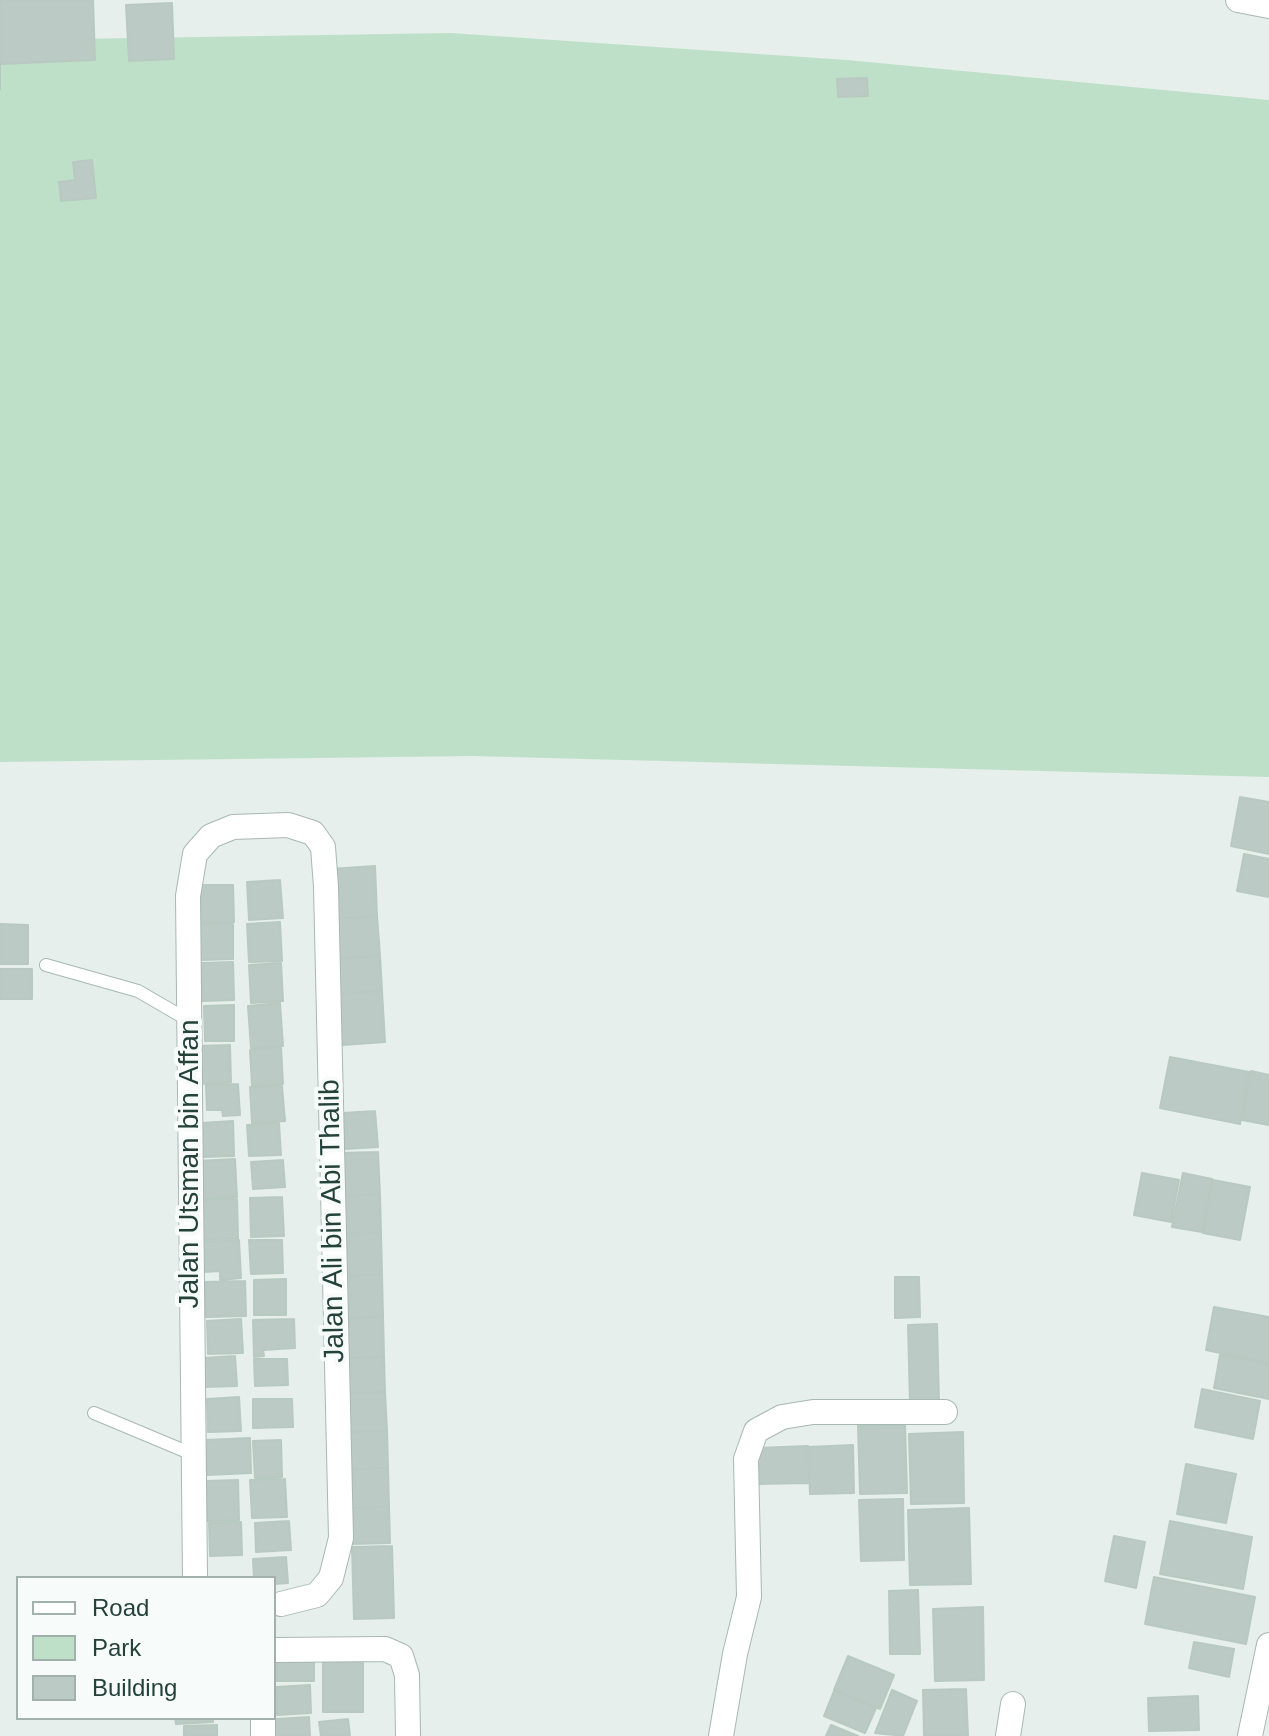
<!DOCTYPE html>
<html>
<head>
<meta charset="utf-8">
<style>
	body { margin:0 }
	#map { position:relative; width:1269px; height:1736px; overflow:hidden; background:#e6efeb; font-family:Arial,sans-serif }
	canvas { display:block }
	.legend { position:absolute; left:16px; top:1576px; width:260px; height:144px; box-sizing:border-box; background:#f7fbf9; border:2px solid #a3b1ad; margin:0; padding:10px 14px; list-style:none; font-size:24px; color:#24423a }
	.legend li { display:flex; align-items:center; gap:16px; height:40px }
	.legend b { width:40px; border:2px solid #a3b1ad }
</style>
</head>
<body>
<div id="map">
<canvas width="1269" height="1736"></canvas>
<ul class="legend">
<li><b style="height:10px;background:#fff"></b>Road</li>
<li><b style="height:22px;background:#bfe0c8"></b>Park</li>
<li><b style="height:22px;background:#bbcac4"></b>Building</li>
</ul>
</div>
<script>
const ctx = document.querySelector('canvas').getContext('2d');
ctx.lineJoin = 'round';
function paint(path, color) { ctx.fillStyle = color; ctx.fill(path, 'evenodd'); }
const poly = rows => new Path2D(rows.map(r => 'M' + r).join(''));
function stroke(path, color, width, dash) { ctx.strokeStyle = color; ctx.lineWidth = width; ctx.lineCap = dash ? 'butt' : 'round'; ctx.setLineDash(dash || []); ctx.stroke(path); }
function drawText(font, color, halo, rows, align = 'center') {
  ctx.font = font + ' Arial,sans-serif'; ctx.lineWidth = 8; ctx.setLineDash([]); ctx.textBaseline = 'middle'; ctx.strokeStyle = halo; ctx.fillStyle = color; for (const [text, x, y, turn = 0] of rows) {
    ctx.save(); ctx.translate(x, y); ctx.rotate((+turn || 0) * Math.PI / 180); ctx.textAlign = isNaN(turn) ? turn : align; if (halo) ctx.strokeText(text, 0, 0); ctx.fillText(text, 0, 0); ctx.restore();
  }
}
const green = poly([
	[0,0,9,40,451,33,847,60,1269,100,1269,777,472,756,0,762]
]);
const building = poly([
	[0,0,93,0,95,60,0,64,0,89,0,0],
	[172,3,174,59,129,61,126,5,172,3],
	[867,78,868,96,838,97,837,79,867,78],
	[92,160,96,198,61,201,59,182,75,180,73,162,92,160],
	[1240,797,1269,802,1269,854,1231,846,1240,797],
	[1244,854,1269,859,1269,897,1237,891,1244,854],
	[375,866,377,916,334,919,331,869,375,866],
	[280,880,283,918,249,920,247,882,280,880],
	[200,885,233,885,234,922,201,923,200,885],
	[377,916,380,956,337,958,334,919,377,916],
	[280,922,282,961,249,962,247,924,280,922],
	[233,923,233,959,200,960,199,924,233,923],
	[0,924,28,925,28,964,0,964,0,924],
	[380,956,382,991,339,994,337,958,380,956],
	[233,962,234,1000,202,1001,201,963,233,962],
	[281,963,283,1001,251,1003,249,965,281,963],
	[0,969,32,969,32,999,0,999,0,969],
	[382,991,385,1042,342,1045,339,994,382,991],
	[280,1003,283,1046,251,1048,248,1006,280,1003],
	[234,1005,234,1041,205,1041,204,1006,234,1005],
	[230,1045,231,1082,199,1084,197,1046,230,1045],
	[281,1047,283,1084,252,1086,250,1050,281,1047],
	[1170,1057,1249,1072,1240,1124,1160,1108,1170,1057],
	[1251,1071,1269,1075,1269,1125,1242,1120,1251,1071],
	[238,1084,240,1115,223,1116,222,1110,207,1110,206,1085,238,1084],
	[282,1086,285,1121,252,1123,250,1087,282,1086],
	[375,1111,378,1147,345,1149,343,1113,375,1111],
	[233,1121,234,1156,202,1157,201,1123,233,1121],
	[279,1123,281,1155,249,1156,247,1125,279,1123],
	[378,1152,380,1195,341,1196,340,1153,378,1152],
	[235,1159,237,1197,200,1199,198,1161,235,1159],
	[283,1160,285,1187,253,1189,251,1162,283,1160],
	[1142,1173,1179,1180,1171,1222,1134,1215,1142,1173],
	[1183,1173,1212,1179,1202,1232,1172,1227,1183,1173],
	[1213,1180,1250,1187,1240,1240,1203,1233,1213,1180],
	[380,1195,381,1233,342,1234,341,1196,380,1195],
	[282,1197,284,1236,251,1237,250,1198,282,1197],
	[237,1199,238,1238,201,1240,199,1200,237,1199],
	[381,1233,382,1275,343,1276,342,1234,381,1233],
	[239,1240,241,1278,220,1280,220,1271,203,1272,202,1242,239,1240],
	[249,1240,282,1240,283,1273,251,1274,249,1240],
	[382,1275,383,1316,345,1318,343,1276,382,1275],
	[895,1277,919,1277,920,1317,895,1318,895,1277],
	[286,1279,286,1315,254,1315,254,1280,286,1279],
	[245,1281,246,1316,206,1317,205,1282,245,1281],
	[1214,1307,1269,1317,1269,1363,1206,1350,1214,1307],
	[383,1316,384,1357,346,1358,345,1318,383,1316],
	[241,1319,243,1353,208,1354,207,1321,241,1319],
	[294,1319,295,1348,263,1350,264,1356,254,1357,253,1320,294,1319],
	[937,1324,939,1402,910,1403,908,1325,937,1324],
	[1220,1355,1269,1364,1269,1399,1214,1388,1220,1355],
	[235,1356,237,1386,204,1387,203,1358,235,1356],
	[384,1357,385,1392,347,1393,346,1358,384,1357],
	[254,1359,287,1359,288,1385,255,1386,254,1359],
	[1202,1389,1260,1401,1253,1439,1195,1427,1202,1389],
	[385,1392,387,1431,348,1432,347,1393,385,1392],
	[239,1397,241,1431,208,1432,207,1399,239,1397],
	[253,1399,292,1399,293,1427,253,1428,253,1399],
	[905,1425,907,1493,860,1494,858,1426,905,1425],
	[387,1431,388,1468,349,1469,348,1432,387,1431],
	[963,1432,964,1503,911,1504,909,1434,963,1432],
	[250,1438,251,1473,207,1475,206,1440,250,1438],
	[281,1440,282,1477,255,1478,253,1441,281,1440],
	[853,1445,854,1493,810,1494,808,1447,853,1445],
	[808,1446,809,1483,758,1484,757,1448,808,1446],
	[1186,1464,1236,1474,1226,1523,1177,1514,1186,1464],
	[388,1468,389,1507,351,1508,349,1469,388,1468],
	[285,1479,287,1517,252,1518,250,1480,285,1479],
	[238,1480,239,1520,207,1521,206,1481,238,1480],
	[903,1499,904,1560,861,1561,859,1500,903,1499],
	[389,1507,390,1543,351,1544,351,1508,389,1507],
	[969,1508,971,1584,910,1585,908,1510,969,1508],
	[289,1521,291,1550,256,1552,255,1523,289,1521],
	[1170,1521,1252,1537,1243,1589,1160,1574,1170,1521],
	[241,1522,242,1555,210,1556,209,1523,241,1522],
	[1114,1536,1145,1542,1136,1588,1105,1581,1114,1536],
	[392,1546,394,1618,354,1619,352,1547,392,1546],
	[286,1557,288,1583,274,1584,274,1578,254,1578,253,1559,286,1557],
	[1154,1577,1255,1597,1246,1644,1145,1624,1154,1577],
	[918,1590,920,1654,890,1654,889,1591,918,1590],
	[983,1607,984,1680,935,1681,933,1609,983,1607],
	[1194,1642,1234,1649,1229,1677,1189,1668,1194,1642],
	[848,1656,894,1675,880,1709,834,1690,848,1656],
	[277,1659,314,1659,314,1681,277,1681,277,1659],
	[323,1662,363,1662,363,1712,323,1712,323,1662],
	[310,1685,311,1713,277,1715,276,1687,310,1685],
	[966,1689,968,1736,924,1736,923,1690,966,1689],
	[892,1690,917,1701,903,1736,875,1733,892,1690],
	[834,1691,876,1708,865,1733,824,1716,834,1691],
	[1198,1696,1199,1730,1149,1731,1148,1698,1198,1696],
	[309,1717,310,1736,276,1736,276,1719,309,1717],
	[175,1718,213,1718,213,1722,176,1724,175,1718],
	[348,1719,350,1736,321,1736,319,1722,348,1719],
	[217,1725,217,1736,184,1736,184,1726,217,1725],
	[831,1725,858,1736,826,1736,831,1725]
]);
const lane = poly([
	[46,965,138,991,188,1020],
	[94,1413,192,1454]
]);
const street = poly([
	[1238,0,1269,6],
	[195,1578,188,896,195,854,211,836,233,827,288,825,313,833,323,847,326,887,341,1538,331,1578,317,1595,281,1604],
	[274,1650,385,1649,401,1656,407,1675,408,1736],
	[263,1718,263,1736],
	[721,1736,735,1654,749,1597,746,1459,756,1431,782,1417,813,1412,945,1412],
	[1008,1736,1013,1704],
	[1250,1736,1269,1645]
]);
const streetNames = [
	["Jalan Utsman bin Affan",190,1164,-90],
	["Jalan Ali bin Abi Thalib",333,1221,-91]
];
paint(green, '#bfe0c8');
paint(building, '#bbcac4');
stroke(building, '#b8c9c2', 2);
stroke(lane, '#a8b8b2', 14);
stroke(street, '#a8b8b2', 26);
stroke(lane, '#fff', 12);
stroke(street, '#fff', 24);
drawText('28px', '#24423a', '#f7fbf9', streetNames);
</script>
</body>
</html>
